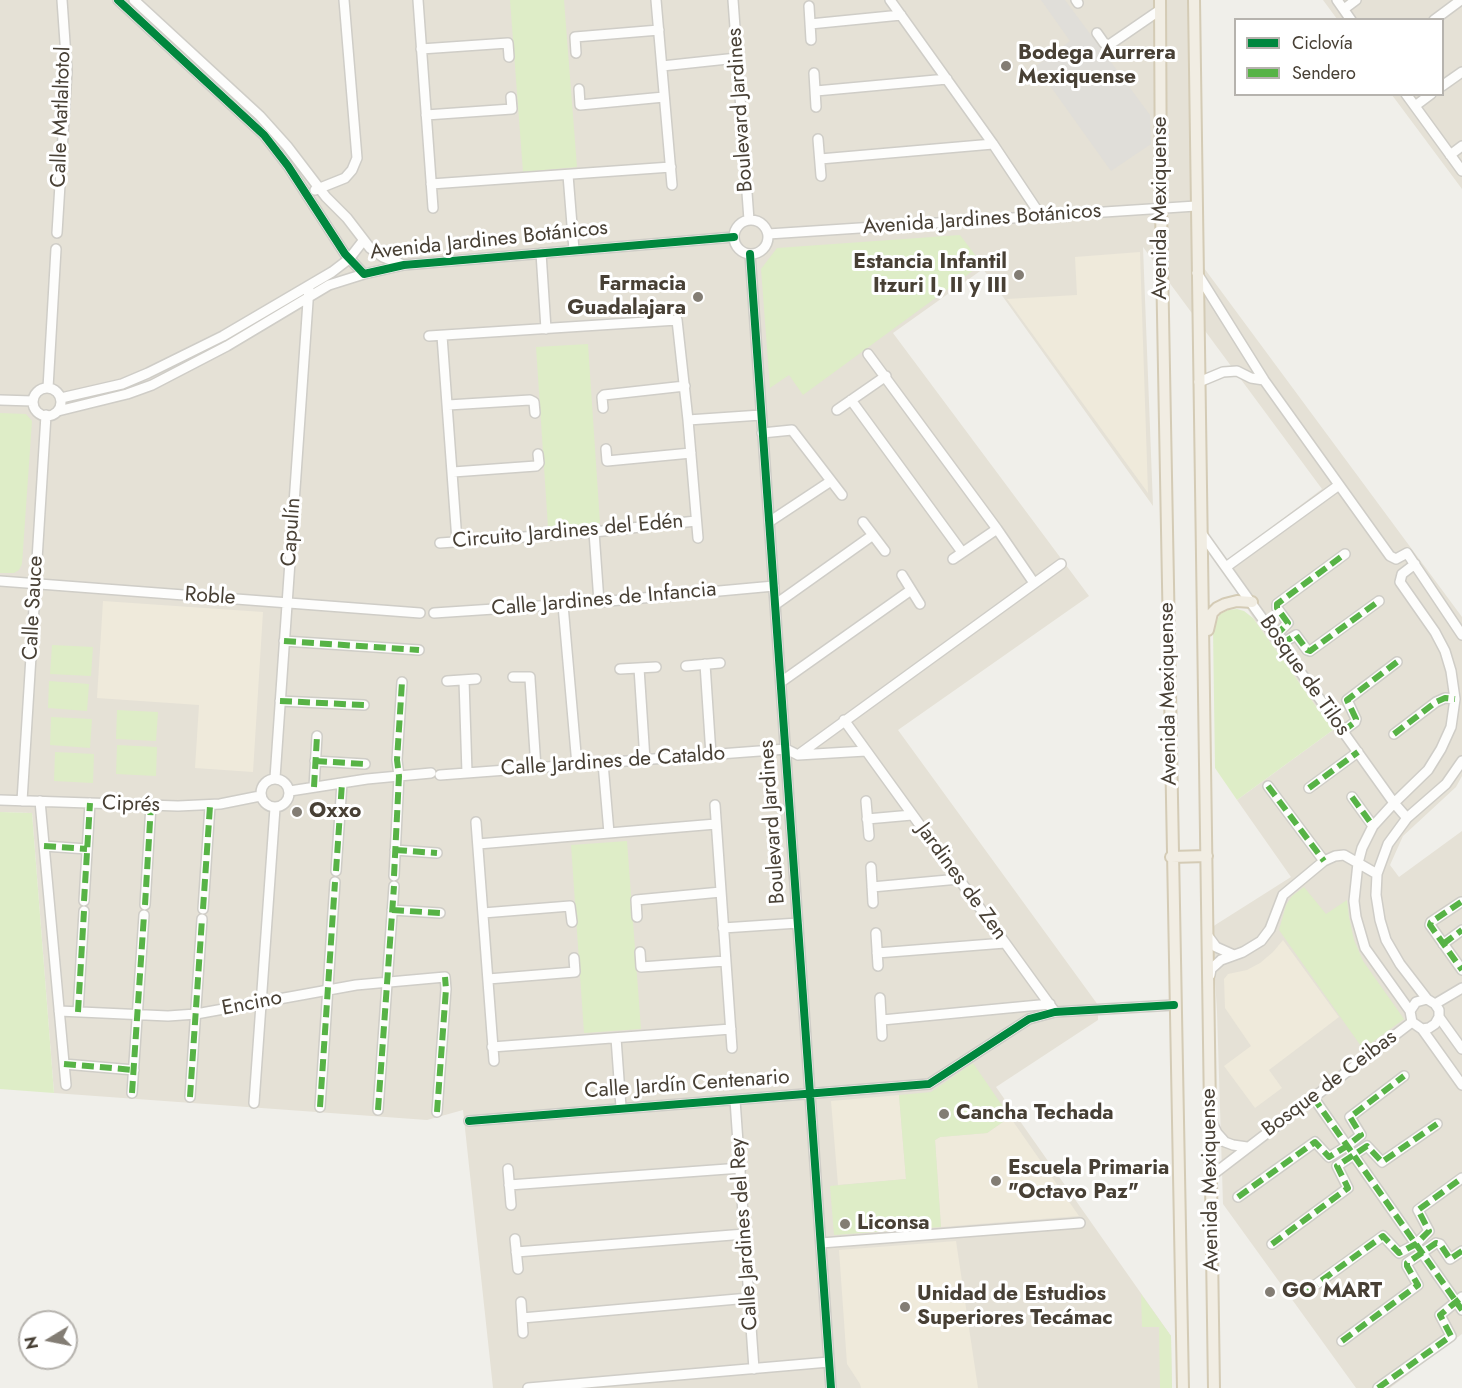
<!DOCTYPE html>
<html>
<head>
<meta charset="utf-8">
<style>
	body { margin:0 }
	#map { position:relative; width:1462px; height:1388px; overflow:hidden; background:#f0efea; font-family:Jost,sans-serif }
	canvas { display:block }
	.legend { position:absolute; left:1234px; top:18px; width:210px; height:78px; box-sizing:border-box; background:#fff; border:2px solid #b6b3ae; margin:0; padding:8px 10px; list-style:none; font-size:18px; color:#484035 }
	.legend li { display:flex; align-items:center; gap:12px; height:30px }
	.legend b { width:30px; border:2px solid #b6b3ae }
	.north { position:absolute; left:18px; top:1310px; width:60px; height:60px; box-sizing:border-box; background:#fff; border:2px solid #b6b3ae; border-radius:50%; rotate:260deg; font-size:16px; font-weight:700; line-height:24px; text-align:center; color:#484035 }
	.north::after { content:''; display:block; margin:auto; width:21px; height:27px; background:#837d74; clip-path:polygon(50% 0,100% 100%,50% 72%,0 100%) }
</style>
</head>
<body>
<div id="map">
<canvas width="1462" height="1388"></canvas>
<ul class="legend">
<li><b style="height:8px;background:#00873e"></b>Ciclovía</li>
<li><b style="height:8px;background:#57b346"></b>Sendero</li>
</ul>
<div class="north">N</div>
</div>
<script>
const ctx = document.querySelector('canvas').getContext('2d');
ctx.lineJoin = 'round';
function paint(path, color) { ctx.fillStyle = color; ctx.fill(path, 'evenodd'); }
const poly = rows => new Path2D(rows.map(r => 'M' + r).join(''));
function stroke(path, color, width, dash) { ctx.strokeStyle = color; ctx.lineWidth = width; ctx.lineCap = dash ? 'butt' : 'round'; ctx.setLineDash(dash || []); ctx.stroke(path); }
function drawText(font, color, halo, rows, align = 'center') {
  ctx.font = font + ' Jost,sans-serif'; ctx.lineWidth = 6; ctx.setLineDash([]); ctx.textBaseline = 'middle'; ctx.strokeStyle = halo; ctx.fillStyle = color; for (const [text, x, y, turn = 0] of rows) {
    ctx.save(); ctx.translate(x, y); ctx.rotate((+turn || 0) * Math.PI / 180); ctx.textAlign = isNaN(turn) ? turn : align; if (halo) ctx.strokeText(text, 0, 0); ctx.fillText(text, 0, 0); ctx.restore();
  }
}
const residential = poly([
	[0,0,1199,0,1204,268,1462,617,1462,776,1456,787,1403,836,1390,865,1399,877,1462,831,1462,1334,1390,1388,1356,1388,1223,1204,1217,1012,1212,927,1291,877,1237,800,1333,730,1257,624,1220,566,1322,489,1143,247,1153,506,983,269,893,333,1089,596,898,730,1098,1005,1098,1020,996,1087,1171,1336,1172,1388,493,1388,463,1110,427,1120,54,1093,32,813,0,812],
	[1323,0,1462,0,1462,189,1392,95,1442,94,1442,20,1337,19]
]);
const education = poly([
	[1140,252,1148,493,1007,299,1077,295,1075,257],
	[103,601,263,612,253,772,195,768,199,705,97,698],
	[1283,940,1339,1017,1269,1070,1282,1088,1255,1108,1224,1066,1251,1046,1225,1008,1224,979,1228,974,1247,970,1260,963,1273,952],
	[899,1095,906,1179,838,1185,831,1101],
	[1010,1117,1079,1216,941,1227,935,1140,940,1137,987,1133],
	[956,1241,978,1388,861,1388,860,1384,847,1364,839,1250]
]);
const green = poly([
	[510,0,564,0,577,167,523,172],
	[960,235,982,264,803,395,789,375,770,388,761,269,777,248],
	[588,344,600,523,548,527,536,347],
	[0,413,26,414,32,421,22,564,19,570,14,573,0,573],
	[1237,609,1244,611,1253,618,1333,730,1237,800,1215,768,1213,629,1220,614,1228,610],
	[52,645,93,647,91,676,50,674],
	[49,681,89,684,87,711,48,708],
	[117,710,158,712,156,741,116,739],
	[51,717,92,719,90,748,50,745],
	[117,745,157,747,156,776,116,774],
	[55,752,94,754,93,783,54,781],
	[0,812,32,813,54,1093,0,1089],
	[627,841,641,1029,584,1033,571,845],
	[1304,887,1326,914,1347,900,1349,917,1354,940,1363,961,1404,1019,1363,1049,1279,930,1286,905,1292,896],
	[973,1063,1010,1117,987,1133,940,1137,935,1140,941,1227,834,1235,830,1186,906,1179,899,1095,931,1092],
	[1141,1294,1171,1336,1172,1388,1160,1388,1159,1327,1142,1327]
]);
const parking = poly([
	[1041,0,1065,0,1150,115,1151,144,1111,171,1036,66,1070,41]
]);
const minor = poly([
	[118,0,264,135,288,166,345,254,364,274,404,265,734,237],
	[134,0,260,116,287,146,326,197,347,218,370,248,383,257,401,264],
	[418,0,433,208],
	[656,0,672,185],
	[733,0,749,220],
	[890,0,993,144,1041,216],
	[1076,0,1078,3],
	[1337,0,1351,20],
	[809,6,811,40],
	[1344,9,1356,0],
	[1434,20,1461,0],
	[810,24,901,15],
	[1097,33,1104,43,1109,45,1160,10],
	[421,49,508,43,509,57],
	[576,53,575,37,659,30],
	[662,66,737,58],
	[814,73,816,107],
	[1442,86,1462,72],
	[579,89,580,105,664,97],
	[816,91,947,79],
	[1406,94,1462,171],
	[1415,106,1431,94],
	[426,115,512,109,511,97],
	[818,139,821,176],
	[1450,155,1462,146],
	[820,159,993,144],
	[568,175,574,250],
	[431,184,671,167],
	[315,190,345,178,352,170,357,158,344,0],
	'734 237a17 17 0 1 1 34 0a17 17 0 1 1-34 0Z',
	[57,233,67,71,62,0],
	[768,234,1196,206],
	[541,253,546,329],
	[750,254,831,1388],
	[1197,273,1264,380,1390,556,1396,559,1407,553,1462,635],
	[429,336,677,320,688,420,698,538],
	[442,336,457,541],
	[868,354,997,529,1034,583],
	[1199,382,1223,372,1237,371,1251,378,1264,380],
	[48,388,56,249],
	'33 402a14 14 0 1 1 28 0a14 14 0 1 1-28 0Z',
	[61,398,122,384,148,373,223,336,332,272,349,259,363,241],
	[0,400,33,401],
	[851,400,962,552],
	[448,405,530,400,534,402,535,413],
	[603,408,602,397,604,395,685,386],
	[837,410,886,376],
	[58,411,127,394,152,385,227,346,329,285,364,274],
	[688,420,761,415],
	[762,433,792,430,842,495],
	[606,449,607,461,691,453],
	[453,472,536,466,539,463,538,454],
	[769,522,831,481],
	[863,522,885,551],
	[594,532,599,602],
	[1202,534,1394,803,1407,818],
	[440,543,594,532,696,521],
	[953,559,997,529],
	[1226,567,1339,485],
	[902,575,920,604],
	[0,581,420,613],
	[776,604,873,535],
	[563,605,577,765],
	[434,613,599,602,774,586],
	[1275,636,1288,623,1277,608,1277,604,1345,554],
	[284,641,419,650],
	[1281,644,1296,635,1307,650,1310,651,1379,601],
	[705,664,711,755],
	[686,666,720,663],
	[639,668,645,760],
	[620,669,656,667],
	[513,677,530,677,530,679,536,768],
	[464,680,467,773],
	[447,681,476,679],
	[781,682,911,590],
	[280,701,364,705],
	[844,720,1055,1012],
	[1343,731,1355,722,1356,719,1347,700,1397,662],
	[1394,734,1436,702,1445,698,1455,699],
	[798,755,1061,564],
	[315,761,365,764],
	[603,763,609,833],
	[440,775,786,749,798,755,866,751],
	[275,778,309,287],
	'261 793a14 14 0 1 1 28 0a14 14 0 1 1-28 0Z',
	[1268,786,1324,861],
	[314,787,317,736],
	[1309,788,1358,752],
	[290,791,367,779,431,773],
	[1352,797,1373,826],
	[0,800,178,806,220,804,260,796],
	[22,801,46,415],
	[40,801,66,1085],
	[866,801,869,836],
	[715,805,732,1048],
	[867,819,912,815],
	[476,822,494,1061],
	[478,844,716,824],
	[44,846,87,849],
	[395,850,437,853],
	[871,867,873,903],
	[336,871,342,783],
	[394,876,399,776,397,760,402,682],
	[872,887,959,879],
	[84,901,90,803],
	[1461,902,1431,922,1430,925,1462,970],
	[145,905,151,805],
	[203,909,210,806],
	[392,910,440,913],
	[483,913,570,906,572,922],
	[637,917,636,900,721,892],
	[723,928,798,923],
	[876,933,878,966],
	[1208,936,1216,947,1234,955],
	[1443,944,1462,930],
	[640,952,641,967,725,961],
	[877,953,1005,943],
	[1210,975,1211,969,1221,960,1243,952,1261,941,1270,929,1283,895,1324,861,1335,856,1344,855,1377,874],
	[488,979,575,972,574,958],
	[880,998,882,1036],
	[1427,999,1400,964,1386,940,1380,920,1376,895,1377,874,1388,844,1407,818,1446,784,1462,761],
	[1435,1004,1462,988],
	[59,1011,168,1016,196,1014,356,985,445,977,446,989,437,1112],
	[1410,1011,1416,1002,1427,999,1435,1004,1439,1010,1439,1017,1435,1024,1429,1028,1422,1029,1412,1022,1410,1011,1365,948,1356,917,1354,901,1358,863,1362,848,1373,826,1394,803,1428,770,1441,749,1451,727,1455,699,1451,671,1445,651,1435,632,1400,582,1402,574,1415,564],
	[78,1012,84,911],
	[1439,1017,1462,1049],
	[882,1020,1050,1004],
	[1422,1029,1462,1085],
	[616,1038,621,1107],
	[492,1047,731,1029],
	[64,1064,134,1070],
	[132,1093,144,915],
	[190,1097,202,919],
	[1313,1097,1462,1310],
	[735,1100,754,1369],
	[254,1103,275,808],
	[320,1107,335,882],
	[378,1110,394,886],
	[469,1121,929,1084,1029,1019,1055,1012,1174,1005],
	[1211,1121,1217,1133,1225,1142,1233,1145,1247,1147],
	[508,1169,511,1205],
	[1211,1176,1412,1022],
	[509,1185,741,1168],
	[1238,1197,1315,1142,1329,1157,1347,1146,1361,1135,1350,1117,1404,1076],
	[515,1239,518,1269],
	[821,1243,1080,1223],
	[1272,1244,1348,1188,1337,1166,1367,1146,1382,1162,1437,1124],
	[516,1252,745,1234],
	[1307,1291,1383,1236,1399,1253,1416,1244,1429,1231,1418,1210,1462,1178],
	[521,1302,523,1333],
	[522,1318,749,1298],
	[1342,1341,1418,1285,1407,1266,1407,1263,1436,1243,1440,1244,1450,1259,1462,1251],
	[528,1388,829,1362],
	[1378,1388,1451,1336,1440,1315,1462,1297]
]);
const major = poly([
	[1160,0,1161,208,1183,1388],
	[1194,0,1214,1388],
	[1208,630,1212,613,1217,608,1225,604,1237,601,1252,602],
	[1171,857,1207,856]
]);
const quiet = poly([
	[1275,636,1288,623,1277,608,1277,604,1345,554],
	[284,641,419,650],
	[1281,644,1296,635,1307,650,1310,651,1379,601],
	[280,701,364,705],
	[1343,731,1355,722,1356,719,1347,700,1397,662],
	[1394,734,1436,702,1445,698,1455,699],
	[315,761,365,764],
	[1268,786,1324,861],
	[314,787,317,736],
	[1309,788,1358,752],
	[1352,797,1373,826],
	[44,846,87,849],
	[395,850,437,853],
	[336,871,342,783],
	[394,876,399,776,397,760,402,682],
	[84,901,90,803],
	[1461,902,1431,922,1430,925,1462,970],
	[145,905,151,805],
	[203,909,210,806],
	[392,910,440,913],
	[1443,944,1462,930],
	[78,1012,84,911],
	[64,1064,134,1070],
	[132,1093,144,915],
	[190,1097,202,919],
	[1313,1097,1462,1310],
	[320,1107,335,882],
	[378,1110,394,886],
	[437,1112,446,989,445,977],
	[1238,1197,1315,1142,1329,1157,1347,1146,1361,1135,1350,1117,1404,1076],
	[1272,1244,1348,1188,1337,1166,1367,1146,1382,1162,1437,1124],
	[1307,1291,1383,1236,1399,1253,1416,1244,1429,1231,1418,1210,1462,1178],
	[1342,1341,1418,1285,1407,1266,1407,1263,1436,1243,1440,1244,1450,1259,1462,1251],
	[1378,1388,1451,1336,1440,1315,1462,1297]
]);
const cycleway = poly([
	[118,0,264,135,288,166,345,254,364,274,404,265,734,237],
	[750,254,831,1388],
	[469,1121,929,1084,1029,1019,1055,1012,1174,1005]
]);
const markers = [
	[1006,66,6,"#837d74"],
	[1019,275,6,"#837d74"],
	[698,297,6,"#837d74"],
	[297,812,6,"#837d74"],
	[944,1114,6,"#837d74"],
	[996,1181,6,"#837d74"],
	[845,1224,6,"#837d74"],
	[1270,1292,6,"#837d74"],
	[905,1307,6,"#837d74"]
];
const poiNames = [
	["Bodega Aurrera",1018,54],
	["Mexiquense",1018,78],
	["Estancia Infantil",1007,263,"right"],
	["Itzuri I, II y III",1007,287,"right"],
	["Farmacia",686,285,"right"],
	["Guadalajara",686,309,"right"],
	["Oxxo",309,812],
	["Cancha Techada",956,1114],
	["Escuela Primaria",1008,1169],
	["\"Octavo Paz\"",1008,1193],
	["Liconsa",857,1224],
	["GO MART",1282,1292],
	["Unidad de Estudios",917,1295],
	["Superiores Tecámac",917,1319]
];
const streetNames = [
	["Boulevard Jardines",741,110,-94],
	["Calle Matlaltotol",62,117,-88],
	["Avenida Mexiquense",1161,208,-90],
	["Avenida Jardines Botánicos",982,220,-4],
	["Avenida Jardines Botánicos",489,241,-6],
	["Capulín",292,532,-86],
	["Circuito Jardines del Edén",568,532,-5],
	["Roble",210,597,4],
	["Calle Jardines de Infancia",604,600,-5],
	["Calle Sauce",34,608,-87],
	["Bosque de Tilos",1304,676,55],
	["Avenida Mexiquense",1169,694,-91],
	["Calle Jardines de Cataldo",613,762,-4],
	["Ciprés",131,805,2],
	["Boulevard Jardines",773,822,-94],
	["Jardines de Zen",961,882,54],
	["Encino",252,1004,-11],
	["Bosque de Ceibas",1330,1084,-37],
	["Calle Jardín Centenario",687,1085,-4],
	["Avenida Mexiquense",1211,1180,-91],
	["Calle Jardines del Rey",745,1234,-94]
];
paint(residential, '#e5e1d6');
paint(education, '#efeadb');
paint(green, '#deedc7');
paint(parking, '#e0ded9');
stroke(minor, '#cfcdc7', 12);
stroke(major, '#d4cbb5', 14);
stroke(minor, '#fdfdfc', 9);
stroke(major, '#f1ede3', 10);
stroke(quiet, '#57b346', 6, [12, 6]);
stroke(cycleway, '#00873e', 8);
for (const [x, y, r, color] of markers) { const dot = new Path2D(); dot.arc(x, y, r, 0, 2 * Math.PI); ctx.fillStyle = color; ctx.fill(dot); stroke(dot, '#fff', 2); }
drawText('bold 21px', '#484035', '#fff', poiNames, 'left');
drawText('21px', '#484035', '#fff', streetNames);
</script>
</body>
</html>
